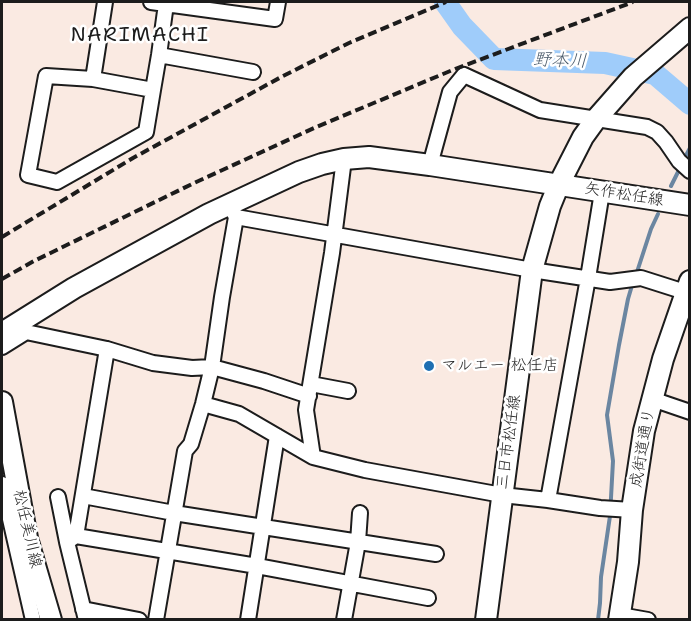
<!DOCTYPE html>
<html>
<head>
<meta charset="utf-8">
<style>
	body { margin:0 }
	#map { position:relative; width:691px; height:621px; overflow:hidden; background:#faeae2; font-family:"Shantell Sans",sans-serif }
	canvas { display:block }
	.frame { position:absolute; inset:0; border:3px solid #1c1c1c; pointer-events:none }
</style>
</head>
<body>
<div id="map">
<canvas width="691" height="621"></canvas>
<div class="frame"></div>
</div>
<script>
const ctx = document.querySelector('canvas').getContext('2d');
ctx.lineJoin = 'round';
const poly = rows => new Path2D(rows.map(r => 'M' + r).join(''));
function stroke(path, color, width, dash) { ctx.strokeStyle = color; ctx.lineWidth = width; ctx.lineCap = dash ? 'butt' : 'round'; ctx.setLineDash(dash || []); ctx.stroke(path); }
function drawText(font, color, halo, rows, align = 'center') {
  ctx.font = font + ' "Shantell Sans","Klee One",sans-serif'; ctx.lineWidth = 5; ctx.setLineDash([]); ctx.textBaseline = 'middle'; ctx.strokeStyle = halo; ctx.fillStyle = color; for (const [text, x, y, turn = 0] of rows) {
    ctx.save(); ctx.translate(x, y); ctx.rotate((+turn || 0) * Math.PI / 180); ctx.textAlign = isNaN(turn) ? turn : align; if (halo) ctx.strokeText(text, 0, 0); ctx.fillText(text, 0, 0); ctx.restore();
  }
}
const stream = poly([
	[683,161,690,148],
	[671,186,680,168],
	[636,275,651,229,658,214],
	[598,620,600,603,601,577,610,516,613,461,607,415,619,345,628,299,633,282]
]);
const river = poly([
	[445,2,462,26,494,59,605,63,655,74,690,104]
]);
const street = poly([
	[151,2,275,19,278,2],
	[159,55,253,72],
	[93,79,105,2],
	[153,90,93,79,46,76,28,175,57,182,146,132,153,90,159,55,166,4],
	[430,165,450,92,464,75,540,110,647,127,657,132,666,142,679,161,690,171],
	[236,217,532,270,610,282,641,278,685,292],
	[2,347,26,332,107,349,153,363,192,368,212,367,264,381,309,396],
	[311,384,348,391],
	[652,399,690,412],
	[203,404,239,414,313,457,365,470,502,495,548,500,600,508,632,510],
	[313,457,306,410,332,253,344,159],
	[2,484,33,620],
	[83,496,174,513,436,554],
	[58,497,67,542],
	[548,500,588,278,602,192],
	[76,536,107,349],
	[83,609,139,620],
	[620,615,648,620],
	[86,620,67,542,76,536,257,566,428,598],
	[156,620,185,451,191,444,203,404,212,367,222,297,236,217,232,209],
	[248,620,277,436],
	[344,620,358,542,360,513]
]);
const secondary = poly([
	[2,333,74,288,209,214,299,172,322,164,344,159,369,157,430,165,690,205],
	[2,402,27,538,51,620],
	[486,620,532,270,550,206,559,184,583,137,596,119,633,77,690,28],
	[619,620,628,562,632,510,644,431,663,359,690,281]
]);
const rail = poly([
	[2,237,133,158,283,76,349,43,446,2],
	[2,279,34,261,192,184,314,128,455,69,633,2]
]);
const markers = [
	[429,366,6,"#1f6fb2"]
];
const streetNames = [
	["矢作松任線",624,195,9],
	["三日市松任線",509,442,-82],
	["成街道通り",643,448,-80],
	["松任美川線",27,529,77]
];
const poiNames = [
	["マルエー 松任店",441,366]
];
const waterNames = [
	["野本川",560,61,2]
];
const quarterNames = [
	["NARIMACHI",140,36]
];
stroke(stream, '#6b86a1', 4);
stroke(river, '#9fccfa', 22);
stroke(street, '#1c1c1c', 18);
stroke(secondary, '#1c1c1c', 24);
stroke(street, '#fff', 14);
stroke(secondary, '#fff', 20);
stroke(rail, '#1c1c1c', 4, [9, 4.5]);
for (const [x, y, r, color] of markers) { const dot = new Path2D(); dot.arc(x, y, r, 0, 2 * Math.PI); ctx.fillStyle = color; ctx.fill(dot); stroke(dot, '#fff', 2); }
drawText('16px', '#1c1c1c', '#fff', streetNames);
drawText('16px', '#1c1c1c', '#fff', poiNames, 'left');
drawText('italic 18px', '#4a5a6a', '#fff', waterNames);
ctx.letterSpacing = '1.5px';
drawText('20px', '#1c1c1c', '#fff', quarterNames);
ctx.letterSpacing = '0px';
</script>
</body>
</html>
